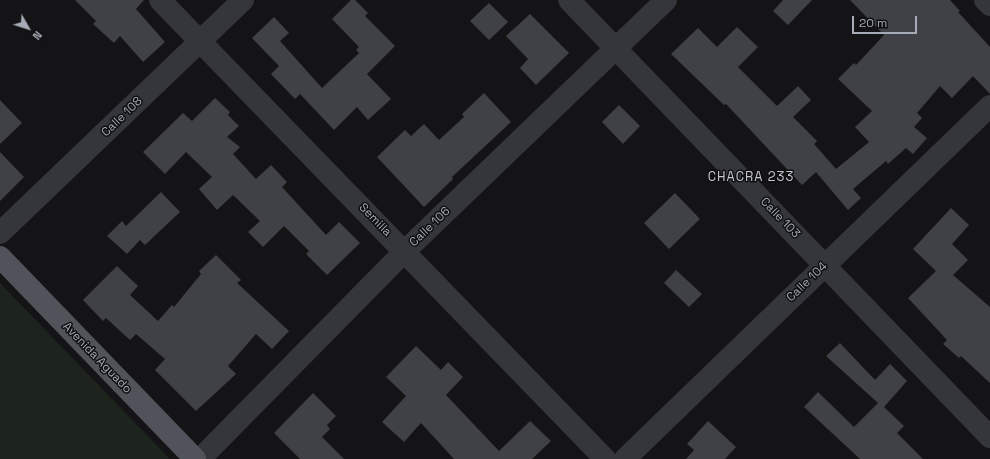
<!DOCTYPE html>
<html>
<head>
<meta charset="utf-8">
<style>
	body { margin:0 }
	#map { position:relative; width:990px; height:459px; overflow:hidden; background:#141416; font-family:"Space Grotesk",sans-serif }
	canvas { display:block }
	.north { position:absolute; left:8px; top:8px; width:40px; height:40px; -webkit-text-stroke:3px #0f0f11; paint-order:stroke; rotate:129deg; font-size:11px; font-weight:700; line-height:16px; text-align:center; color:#a5abb7 }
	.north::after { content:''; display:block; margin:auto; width:14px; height:18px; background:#a5abb7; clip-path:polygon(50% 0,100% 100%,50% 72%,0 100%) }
	.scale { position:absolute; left:852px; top:16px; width:65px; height:18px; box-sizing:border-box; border:2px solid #a5abb7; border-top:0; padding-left:5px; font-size:12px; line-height:14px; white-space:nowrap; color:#a5abb7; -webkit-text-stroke:3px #0f0f11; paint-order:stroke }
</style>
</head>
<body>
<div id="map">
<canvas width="990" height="459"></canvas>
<div class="north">N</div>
<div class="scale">20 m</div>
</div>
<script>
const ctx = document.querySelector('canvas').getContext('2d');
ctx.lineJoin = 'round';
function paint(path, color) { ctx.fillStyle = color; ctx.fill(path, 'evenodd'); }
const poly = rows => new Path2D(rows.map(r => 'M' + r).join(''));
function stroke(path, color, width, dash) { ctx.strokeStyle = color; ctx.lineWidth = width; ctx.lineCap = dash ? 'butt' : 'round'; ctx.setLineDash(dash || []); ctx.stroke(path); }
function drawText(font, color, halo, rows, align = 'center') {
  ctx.font = font + ' "Space Grotesk",sans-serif'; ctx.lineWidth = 3; ctx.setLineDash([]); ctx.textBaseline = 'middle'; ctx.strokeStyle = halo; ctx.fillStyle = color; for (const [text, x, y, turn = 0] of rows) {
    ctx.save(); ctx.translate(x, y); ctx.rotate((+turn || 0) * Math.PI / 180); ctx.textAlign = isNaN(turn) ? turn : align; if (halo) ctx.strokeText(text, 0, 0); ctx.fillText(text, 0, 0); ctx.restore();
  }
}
const green = poly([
	[0,283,170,459,0,459]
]);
const building = poly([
	[75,0,144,0,136,9,165,42,143,62,120,36,114,43,93,24,96,21],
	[351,0,355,0,368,13,365,16,395,46,367,74,391,99,368,120,357,107,334,130,300,94,295,99,271,74,279,66,252,38,274,17,289,33,280,41,322,88,359,53,356,50,359,47,332,19],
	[783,0,812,0,788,25,773,11],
	[850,0,950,0,960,11,958,12,990,47,990,94,973,76,952,98,940,86,917,113,922,118,914,127,927,138,913,154,906,148,888,164,886,161,853,189,861,198,848,210,816,172,802,185,726,104,724,105,671,54,698,28,717,47,737,27,758,47,738,67,777,106,798,86,811,100,793,117,817,141,814,144,836,169,869,142,855,127,872,111,838,79,854,63,856,65,884,35],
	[489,3,508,22,489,40,470,21],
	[530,14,569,53,536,85,520,68,528,59,506,36],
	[484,93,511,122,452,177,453,179,424,207,377,157,405,130,411,136,424,124,439,140,464,117,462,114],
	[215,98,230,112,228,115,239,126,227,137,240,147,233,154,256,179,271,165,287,182,282,187,326,235,339,222,360,243,327,275,306,254,309,251,284,226,263,247,248,232,260,221,233,195,217,210,199,189,212,177,186,152,165,174,143,152,183,113,192,121],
	[0,100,22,123,0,144],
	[619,105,640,126,623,144,602,122],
	[0,152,24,177,0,201],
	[161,192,180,212,145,245,140,240,127,254,107,236,122,221,126,226],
	[675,193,700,219,669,249,644,223],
	[951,208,969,225,952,244,968,260,953,275,990,307,990,383,961,356,959,358,943,344,947,340,908,298,936,271,913,249],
	[216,255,241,280,237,283,289,331,272,349,256,334,228,366,236,374,196,411,155,370,165,359,136,334,130,340,106,318,103,321,83,300,117,266,138,286,130,295,158,321,172,305,174,307,201,274,199,271],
	[676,270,702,294,689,307,664,283],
	[840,343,875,380,890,364,907,381,884,407,904,426,897,433,923,459,860,459,804,407,818,392,854,427,878,403,826,356],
	[416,346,441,370,448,362,463,377,446,395,499,451,530,421,551,441,532,459,454,459,421,423,404,442,382,422,406,396,386,377],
	[313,393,336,416,327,425,330,429,322,437,344,459,300,459,274,433],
	[708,421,736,447,725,459,686,459,694,450,687,444]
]);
const minor = poly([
	[160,0,605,459],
	[569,0,990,437],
	[985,0,990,5],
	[0,233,243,0],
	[200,459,405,251,666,0],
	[625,459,990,106]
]);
const major = poly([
	[0,257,195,459]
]);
const streetNames = [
	["Calle 108",122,117,-44],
	["Calle 103",780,218,46],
	["Semilla",375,220,46],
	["Calle 106",430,227,-44],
	["Calle 104",807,282,-44],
	["Avenida Aguado",97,358,46]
];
const neighbourhoodNames = [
	["CHACRA 233",751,177]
];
paint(green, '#1c241d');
paint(building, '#404146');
stroke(minor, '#35363b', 22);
stroke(major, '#51535a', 22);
drawText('12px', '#a5abb7', '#0f0f11', streetNames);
ctx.letterSpacing = '1px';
drawText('13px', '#c6cad3', '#0f0f11', neighbourhoodNames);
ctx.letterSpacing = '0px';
</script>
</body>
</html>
